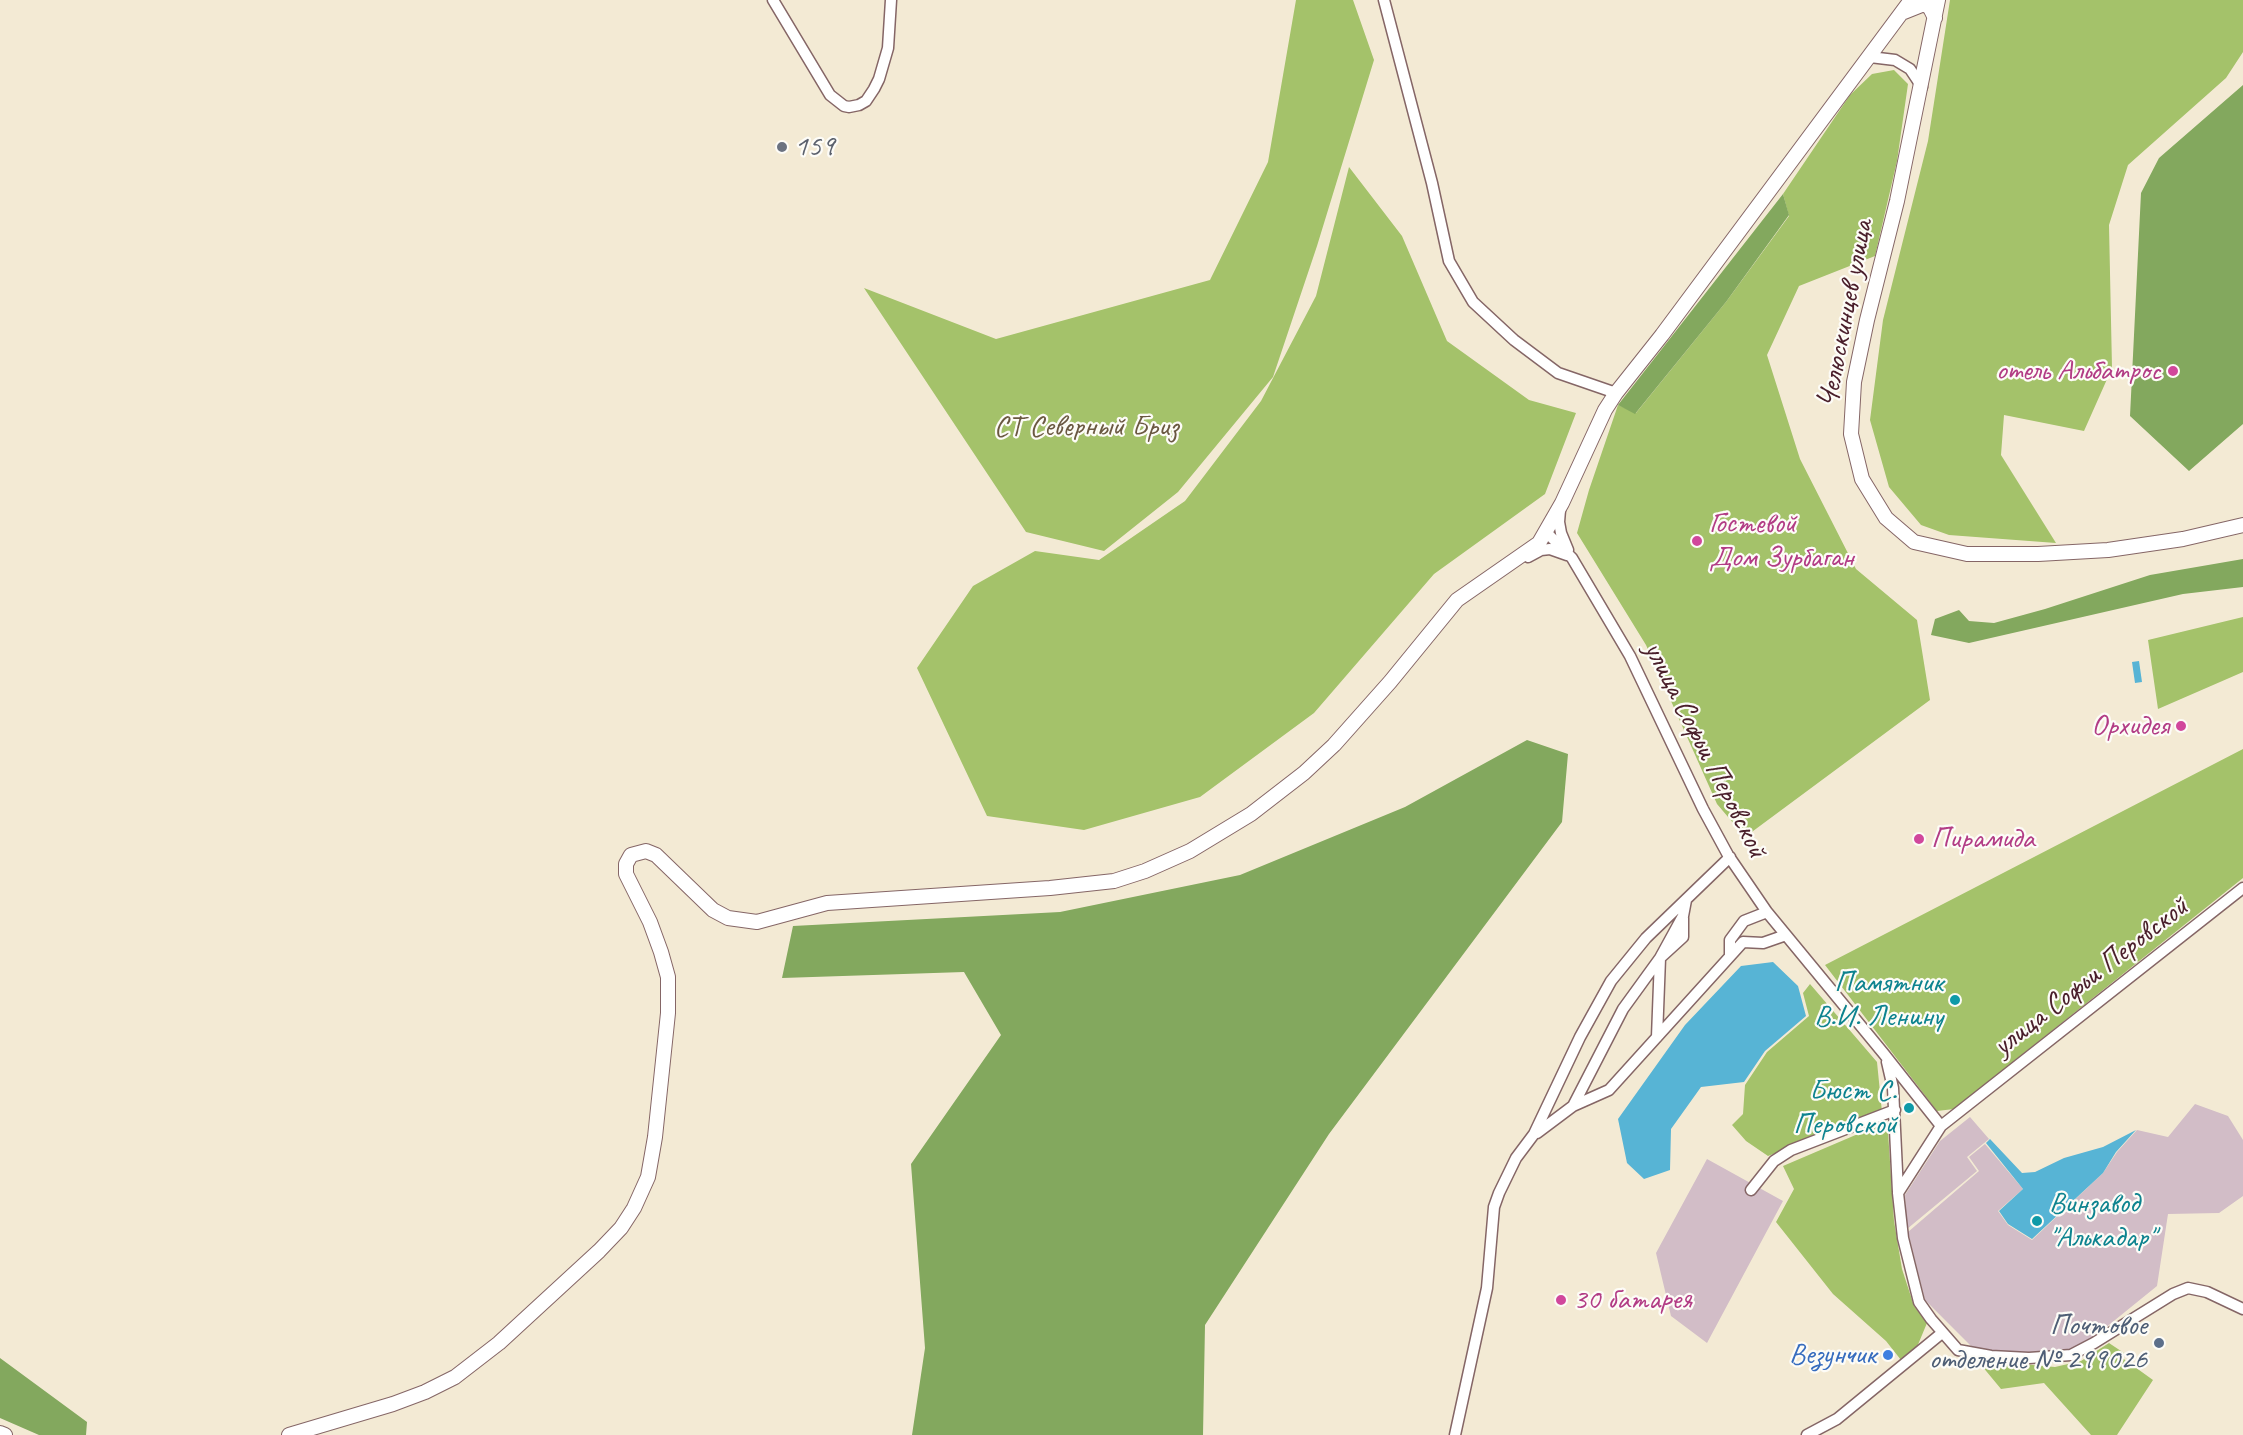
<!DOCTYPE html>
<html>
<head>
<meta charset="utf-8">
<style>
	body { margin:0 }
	canvas { display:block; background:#f3ead4 }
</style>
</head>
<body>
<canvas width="2243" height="1435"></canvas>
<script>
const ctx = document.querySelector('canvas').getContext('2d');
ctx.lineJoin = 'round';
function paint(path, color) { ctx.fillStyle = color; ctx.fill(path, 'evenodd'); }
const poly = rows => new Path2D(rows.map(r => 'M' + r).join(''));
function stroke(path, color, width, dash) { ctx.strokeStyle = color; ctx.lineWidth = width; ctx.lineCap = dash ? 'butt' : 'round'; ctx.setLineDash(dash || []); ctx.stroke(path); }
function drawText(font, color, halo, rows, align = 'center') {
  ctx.font = font + ' Caveat,sans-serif'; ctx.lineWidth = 4.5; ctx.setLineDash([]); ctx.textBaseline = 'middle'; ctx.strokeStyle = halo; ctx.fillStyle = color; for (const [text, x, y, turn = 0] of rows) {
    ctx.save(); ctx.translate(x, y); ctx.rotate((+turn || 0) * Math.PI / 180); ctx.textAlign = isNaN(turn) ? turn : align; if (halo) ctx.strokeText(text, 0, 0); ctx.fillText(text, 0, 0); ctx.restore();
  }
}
const industrial = poly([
	[2195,1104,2228,1116,2243,1140,2243,1196,2219,1213,2168,1214,2157,1286,2078,1350,2020,1353,1974,1349,1925,1300,1908,1232,1979,1171,1969,1157,1985,1144,2023,1189,1998,1211,2008,1225,2032,1240,2103,1173,2117,1152,2137,1130,2168,1137],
	[1970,1117,1989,1139,1967,1157,1977,1171,1907,1229,1905,1195,1940,1141],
	[1707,1159,1783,1201,1707,1343,1671,1316,1656,1253]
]);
const green = poly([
	[1296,0,1353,0,1374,60,1317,246,1273,377,1178,492,1104,551,1026,532,864,288,996,339,1210,280,1268,162],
	[1950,0,2243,0,2243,52,2226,78,2128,165,2109,225,2112,368,2084,431,2004,415,2001,455,2056,543,1949,535,1921,525,1889,487,1870,420,1883,320,1928,141],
	[1894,70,1908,84,1897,161,1875,256,1799,286,1767,355,1800,459,1856,569,1917,620,1930,700,1745,837,1717,804,1646,645,1577,533,1589,490,1618,405,1636,413,1726,302,1789,216,1783,194,1850,95,1872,74],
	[1349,167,1402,236,1447,341,1529,400,1576,413,1545,494,1434,574,1314,713,1200,797,1084,830,987,816,917,668,973,586,1035,551,1099,560,1185,501,1261,401,1316,296],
	[2243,617,2243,672,2158,709,2148,640],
	[2243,749,2243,878,1954,1109,1937,1111,1825,965],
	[1810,984,1877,1062,1882,1112,1768,1156,1746,1141,1732,1125,1743,1114,1745,1085,1767,1052,1809,1016,1803,993],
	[1879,1125,1888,1132,1894,1221,1902,1269,1914,1306,1927,1323,1917,1347,1901,1360,1886,1341,1833,1294,1776,1222,1794,1189,1783,1166],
	[2109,1343,2124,1353,2121,1357,2153,1380,2117,1435,2091,1435,2044,1383,2001,1389,1977,1360,2055,1367,2081,1361]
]);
const forest = poly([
	[2243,85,2243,424,2189,471,2130,416,2141,193,2159,158],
	[1783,194,1789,215,1726,302,1635,414,1618,405],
	[2243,559,2243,587,2183,594,1969,643,1931,635,1935,619,1959,610,1969,621,1994,623,2045,609,2150,575],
	[1527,740,1568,754,1562,822,1329,1134,1205,1325,1203,1435,912,1435,925,1348,911,1164,1001,1035,964,972,782,978,793,926,1060,912,1240,875,1405,807],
	[0,1358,87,1422,86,1435,39,1435,0,1418]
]);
const water = poly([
	[2139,661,2142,682,2135,683,2132,662],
	[1773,962,1798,986,1806,1016,1765,1051,1744,1082,1701,1087,1671,1129,1670,1170,1644,1179,1627,1163,1618,1119,1685,1025,1741,966],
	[2136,1130,2116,1152,2103,1173,2032,1239,2008,1224,1999,1211,2023,1189,1986,1143,1990,1139,2022,1173,2035,1172,2064,1158,2103,1147]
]);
const minor = poly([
	[773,0,830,95,844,106,849,107,859,105,866,101,874,89,879,79,888,48,891,0],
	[1384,0,1432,183,1449,261,1473,302,1514,340,1558,373,1616,393],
	[1870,57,1895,60,1910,69,1922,87],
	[1560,510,1559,522,1561,533,1568,550],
	[1546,532,1572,558,1630,656,1703,809,1728,855,1767,912,1884,1054,1941,1126],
	[1528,557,1541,550,1550,549,1567,555],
	[2243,888,1941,1126,1898,1193,1903,1238,1919,1302,1931,1319,1958,1350,1991,1356,2029,1358,2071,1355,2094,1343,2173,1294,2188,1288,2207,1292,2243,1309],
	[1730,956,1730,940,1744,921,1767,912],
	[1657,1037,1660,958,1683,937,1683,918],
	[1887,1062,1893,1088,1898,1192],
	[1573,1106,1623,1009,1660,958,1683,916,1686,900],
	[1537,1133,1573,1106,1609,1090,1743,942,1763,943,1786,935],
	[1751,1190,1774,1161,1791,1150,1895,1110],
	[1455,1435,1487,1288,1494,1207,1499,1193,1516,1158,1534,1134,1580,1037,1611,981,1646,938,1730,857],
	[1807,1435,1837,1419,1942,1333]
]);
const major = poly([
	[1938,0,1897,201,1867,320,1854,382,1851,434,1862,479,1886,518,1914,542,1967,554,2038,554,2108,550,2183,539,2243,525],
	[1904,12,1924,4,1930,8,1935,18],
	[0,1433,5,1435],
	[289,1435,393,1404,425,1392,455,1377,499,1343,599,1251,621,1228,634,1208,648,1177,655,1137,668,1013,668,977,661,952,650,922,626,874,626,864,631,855,646,851,656,855,713,910,728,918,757,922,827,903,1050,888,1114,881,1145,871,1190,851,1251,814,1304,773,1334,745,1390,682,1457,600,1539,543,1562,503,1605,410,1616,393,1662,335,1911,0]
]);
const markers = [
	[782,147,6,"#6b7280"],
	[2173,371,6,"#d1479c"],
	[1697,541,6,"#d1479c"],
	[2181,726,6,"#d1479c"],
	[1919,839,6,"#d1479c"],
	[1955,1000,6,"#0f9aa8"],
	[1909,1108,6,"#0f9aa8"],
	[2037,1221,6,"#0f9aa8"],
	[1561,1300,6,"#d1479c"],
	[2159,1343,6,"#5c6f8a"],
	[1888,1355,6,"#3f7fe0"]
];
const worshipNames = [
	["159",794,147]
];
const streetNames = [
	["Челюскинцев улица",1846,314,-79],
	["улица Софьи Перовской",1705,750,63],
	["улица Софьи Перовской",2091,977,-38]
];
const hotelNames = [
	["отель Альбатрос",2161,371,"right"],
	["Гостевой",1709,524],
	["Дом Зурбаган",1709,558],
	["Орхидея",2169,726,"right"],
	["Пирамида",1931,839],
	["30 батарея",1573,1300]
];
const parkNames = [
	["СТ Северный Бриз",1086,427]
];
const cultureNames = [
	["Памятник",1943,983],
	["В.И. Ленину",1943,1017],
	["Бюст С.",1897,1091],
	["Перовской",1897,1125],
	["Винзавод",2049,1204,"left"],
	["\"Алькадар\"",2049,1238,"left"]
];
const serviceNames = [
	["Почтовое",2147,1326],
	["отделение № 299026",2147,1360]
];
const shopNames = [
	["Везунчик",1876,1355]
];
paint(industrial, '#d2bdc7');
paint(green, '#a4c26a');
paint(forest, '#83a85e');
paint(water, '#57b4d5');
stroke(minor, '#856666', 13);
stroke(major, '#856666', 16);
stroke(minor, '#fff', 10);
stroke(major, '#fff', 14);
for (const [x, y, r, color] of markers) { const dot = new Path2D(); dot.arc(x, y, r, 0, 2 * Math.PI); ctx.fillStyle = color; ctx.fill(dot); stroke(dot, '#fdfcf7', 2); }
drawText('30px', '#5b616d', '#fdfcf7', worshipNames, 'left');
drawText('30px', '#4a1f2b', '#fdfcf7', streetNames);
drawText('30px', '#b23c85', '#fdfcf7', hotelNames, 'left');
drawText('30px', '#6a5841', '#fdfcf7', parkNames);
drawText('30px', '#0d838f', '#fdfcf7', cultureNames, 'right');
drawText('30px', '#4e5e75', '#fdfcf7', serviceNames, 'right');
drawText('30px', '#366cbe', '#fdfcf7', shopNames, 'right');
</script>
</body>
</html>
